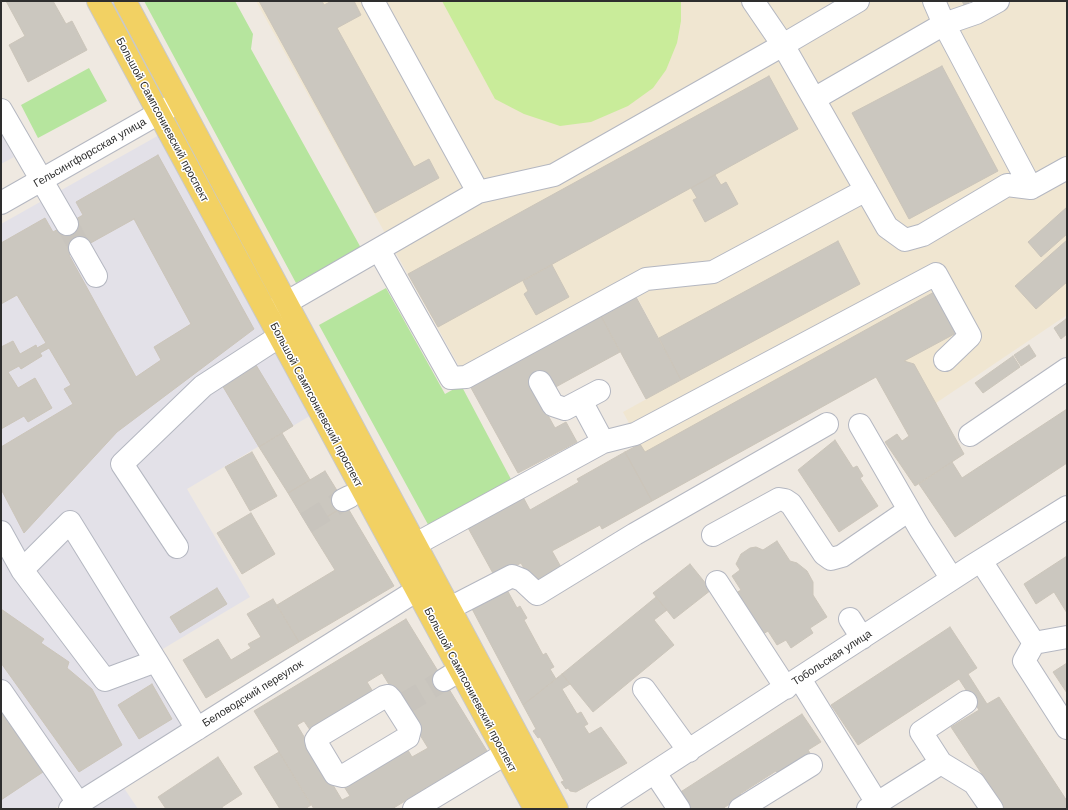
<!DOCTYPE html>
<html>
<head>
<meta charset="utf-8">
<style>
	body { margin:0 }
	#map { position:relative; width:1068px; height:810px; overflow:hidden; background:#efe9e1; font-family:Arial,sans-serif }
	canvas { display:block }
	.frame { position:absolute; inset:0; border:2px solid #2e2e2e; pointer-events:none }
</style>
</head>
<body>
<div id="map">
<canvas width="1068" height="810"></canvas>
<div class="frame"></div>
</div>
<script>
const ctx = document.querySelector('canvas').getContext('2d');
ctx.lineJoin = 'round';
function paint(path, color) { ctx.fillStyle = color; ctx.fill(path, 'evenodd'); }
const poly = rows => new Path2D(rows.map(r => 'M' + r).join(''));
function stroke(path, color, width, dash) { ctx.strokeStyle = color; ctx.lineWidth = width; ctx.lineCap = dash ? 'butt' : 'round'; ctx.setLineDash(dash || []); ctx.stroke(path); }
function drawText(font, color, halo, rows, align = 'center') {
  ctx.font = font + ' Arial,sans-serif'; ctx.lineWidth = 3; ctx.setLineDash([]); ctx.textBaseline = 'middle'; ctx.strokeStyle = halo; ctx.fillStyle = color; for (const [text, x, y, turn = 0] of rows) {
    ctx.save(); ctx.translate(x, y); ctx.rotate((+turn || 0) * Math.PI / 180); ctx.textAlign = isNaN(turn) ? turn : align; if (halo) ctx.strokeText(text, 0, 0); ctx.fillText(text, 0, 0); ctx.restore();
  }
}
const industrial = poly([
	[1,133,14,157,1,164],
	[161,134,313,414,187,489,250,597,156,653,195,718,54,809,1,809,1,224],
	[124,788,138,809,91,809]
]);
const education = poly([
	[256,1,1067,1,1067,315,936,403,964,454,915,486,885,442,897,434,902,441,909,436,876,377,652,501,625,452,640,444,623,412,681,380,637,297,470,386]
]);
const green = poly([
	[144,1,235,1,253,34,251,49,361,248,296,283],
	[89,68,107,101,38,138,21,105],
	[386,288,445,394,461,385,513,483,431,530,319,325]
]);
const pitch = poly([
	[442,1,681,1,681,21,677,43,666,70,653,88,628,106,591,122,560,126,524,114,495,99]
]);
const building = poly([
	[6,1,53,1,66,24,72,21,87,50,28,82,9,45,25,36,6,1],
	[259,1,322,1,324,5,332,1,354,1,361,15,337,28,414,167,429,159,439,178,375,213,259,1],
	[962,1,971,1,964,5,962,1],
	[942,66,998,171,909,219,852,113,942,66],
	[769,76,798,129,438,327,408,274,769,76],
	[158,155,254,329,117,432,24,533,1,489,1,447,73,404,64,389,71,385,49,348,40,353,42,356,21,369,19,366,8,372,18,388,35,378,52,408,28,422,24,416,1,429,1,347,13,341,20,354,36,345,37,348,46,343,17,295,1,304,1,243,45,218,53,232,83,215,76,202,158,155],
	[134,219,191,324,154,347,161,360,136,377,69,255,134,219],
	[715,175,721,185,726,182,738,204,705,222,693,200,697,198,691,188,715,175],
	[1067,207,1067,234,1041,257,1028,242,1067,207],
	[1067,240,1067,282,1036,309,1015,286,1067,240],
	[838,241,860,284,681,380,659,338,838,241],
	[552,265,569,297,536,315,524,294,528,291,523,281,552,265],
	[936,291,958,332,904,361,914,364,964,454,915,486,885,442,897,434,902,441,909,436,876,377,652,501,625,452,640,444,645,452,936,291],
	[636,297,681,380,646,399,601,316,636,297],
	[601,316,620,352,552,389,543,371,528,379,555,428,566,422,577,442,518,473,470,386,601,316],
	[1066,319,1067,334,1061,339,1054,328,1066,319],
	[1029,345,1036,356,1021,366,1014,355,1029,345],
	[1013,356,1020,367,983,393,975,383,1013,356],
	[256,365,293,426,259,447,222,385,256,365],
	[1067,409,1067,463,955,537,919,484,952,462,962,478,1067,409],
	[282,433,310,480,288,493,259,447,282,433],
	[835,440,853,468,857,466,863,476,860,478,878,506,839,532,798,470,835,440],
	[252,452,277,496,250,511,225,467,252,452],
	[625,452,652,501,602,529,600,525,552,551,561,567,532,583,521,563,495,577,467,526,522,495,530,510,579,482,577,479,625,452],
	[325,471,346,505,309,528,288,493,325,471],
	[346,505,394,586,299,642,277,605,335,570,309,528,346,505],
	[251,513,275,554,242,574,217,533,251,513],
	[777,541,790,561,797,563,807,571,813,582,813,595,827,617,810,628,813,633,791,648,786,640,777,645,768,631,763,634,736,593,741,590,732,576,740,570,736,564,741,554,750,548,756,547,763,550,777,541],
	[1067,556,1067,613,1054,592,1036,604,1024,584,1067,556],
	[690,564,711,590,674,619,653,593,690,564],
	[217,588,227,604,180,633,170,617,217,588],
	[506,588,517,608,520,606,524,613,527,618,524,620,543,655,546,653,554,667,550,669,556,679,523,705,471,607,506,588],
	[656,597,667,610,654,620,674,645,593,712,562,674,656,597],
	[273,599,299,642,206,698,183,660,218,639,231,660,251,648,248,644,261,637,247,614,273,599],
	[1,609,44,639,41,643,69,662,67,668,92,689,122,745,79,772,1,663,1,609],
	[406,619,487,751,392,809,314,809,254,711,406,619],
	[382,673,428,748,412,757,406,747,343,785,350,796,342,800,297,725,304,721,312,733,375,695,367,682,382,673],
	[950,627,977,668,968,674,987,704,999,697,1067,801,1067,809,1005,809,951,727,979,710,959,679,858,745,831,705,950,627],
	[1067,663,1067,693,1053,672,1067,663],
	[562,674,570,684,562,689,577,714,581,712,588,724,584,726,589,734,601,727,627,763,576,792,570,791,568,788,566,789,561,782,564,781,540,737,538,738,533,731,536,729,523,705,562,674],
	[152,684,172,719,139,739,118,705,152,684],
	[1,710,43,772,1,800,1,710],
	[802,714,821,742,808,750,810,753,778,773,776,771,740,794,742,796,722,809,689,809,679,793,802,714],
	[279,752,311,805,305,809,280,809,254,767,279,752],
	[218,757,242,794,222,807,223,809,166,809,158,797,218,757]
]);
const minorTunnel = poly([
	[67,224,80,248],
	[306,523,343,500],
	[402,705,444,680]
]);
const minor = poly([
	[753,1,783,45,858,1],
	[998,1,976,13,944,24,1031,188],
	[814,99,944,24,934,1],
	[1,110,67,224],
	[478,192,554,175,783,45,887,227,905,240,923,235,1007,185,1031,188,1067,168],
	[1,203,175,104],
	[80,248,96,276],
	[379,250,451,378,466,377,646,279,713,272,866,190],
	[270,312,478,192,373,1],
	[540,382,553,405,565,409,599,391],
	[581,401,603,442],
	[860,425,920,529,952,579],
	[970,435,1067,369],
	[343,500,349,497],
	[1,532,22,570,105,680,156,661,197,729],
	[713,535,779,499,785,500,791,504,824,554,831,559,842,556,909,510],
	[416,544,603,442,635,434,936,274,970,336,945,360],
	[177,547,122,464,203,386,294,327],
	[981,561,1034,643,1067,637],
	[22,570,70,522,156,661],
	[717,582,786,688],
	[450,608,512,576,522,580,537,594,635,534,827,424],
	[850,619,862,638],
	[1034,643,1024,661,1067,728],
	[800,679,877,803],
	[444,680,460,670],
	[644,689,689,751],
	[1,691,79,804],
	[388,696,391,699,410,729,408,737,343,776,335,774,317,744,316,740,319,736,384,697,388,696],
	[941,763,921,732,966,702],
	[655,773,679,809],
	[70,809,433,580],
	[414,809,505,754],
	[598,809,972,566,1067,507],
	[740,809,811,765],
	[868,809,941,763,974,783,992,809]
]);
const major = poly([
	[98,1,535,809],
	[125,1,557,809]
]);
const streetNames = [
	["Большой Сампсониевский проспект",162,120,62],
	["Гельсингфорсская улица",90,153,-30],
	["Большой Сампсониевский проспект",316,405,62],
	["Тобольская улица",832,658,-33],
	["Большой Сампсониевский проспект",470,690,62],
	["Беловодский переулок",253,694,-32]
];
paint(industrial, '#e3e1e8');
paint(education, '#f0e6d1');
paint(green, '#b6e59e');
paint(pitch, '#c9ec9a');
paint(building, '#cbc7bf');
stroke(building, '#cbc5ba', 1);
stroke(minorTunnel, '#c8c4bd', 22, [22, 11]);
stroke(minor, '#b4b7c1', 24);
stroke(major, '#c9c9c9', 24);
stroke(minor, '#fff', 22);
stroke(major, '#f2d163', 22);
drawText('11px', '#2e2e2e', '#fff', streetNames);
</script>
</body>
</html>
